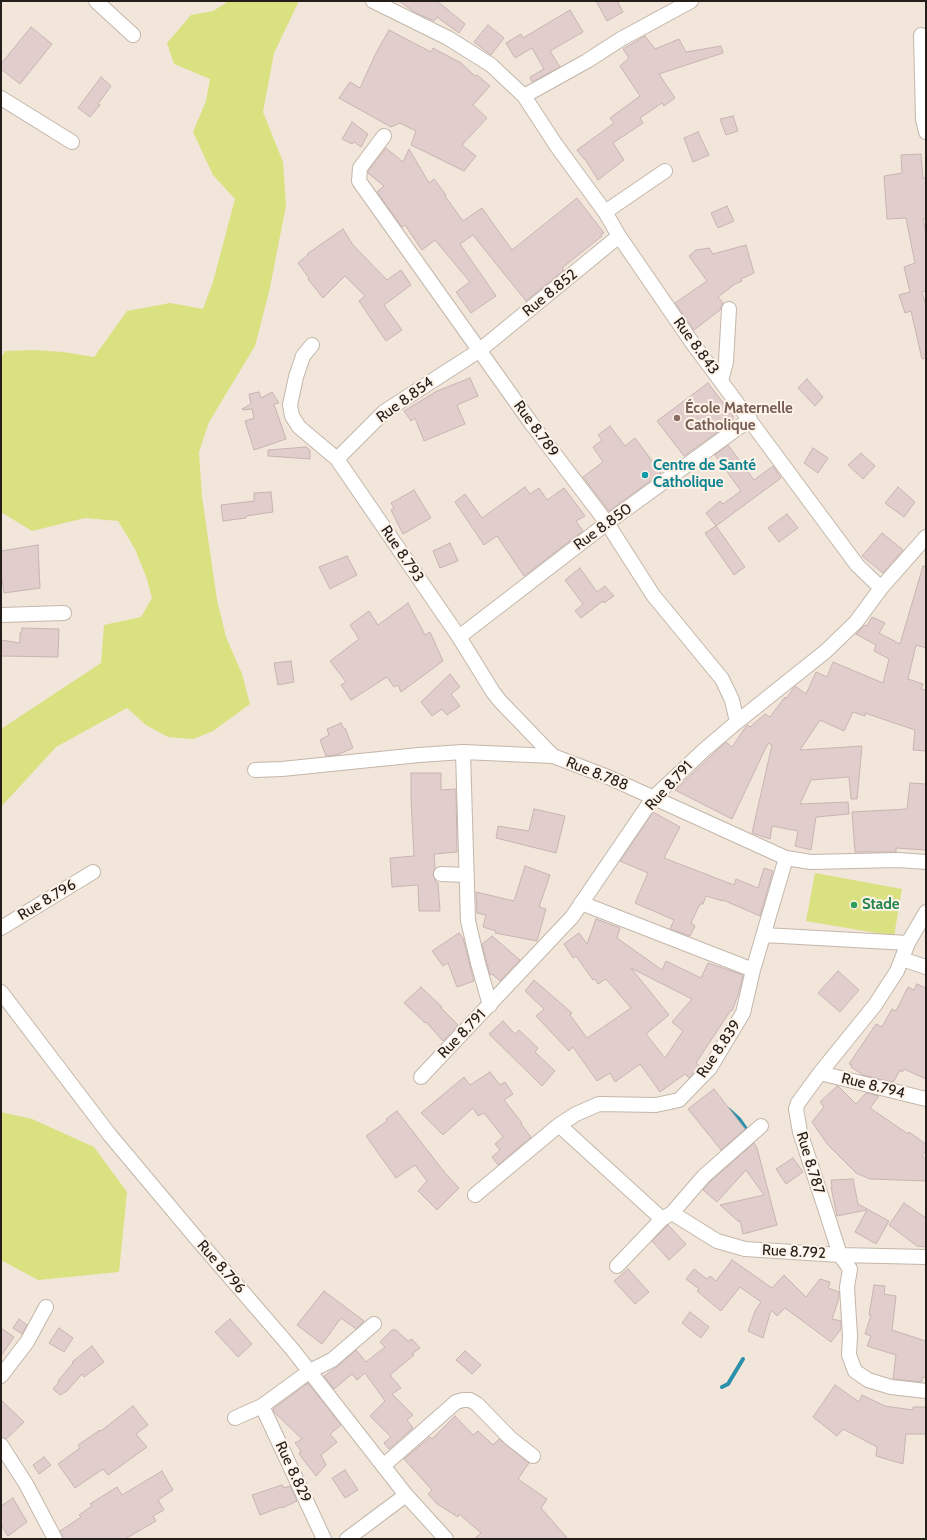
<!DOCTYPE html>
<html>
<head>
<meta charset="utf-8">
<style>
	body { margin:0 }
	#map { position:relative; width:927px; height:1540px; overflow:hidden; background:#f2e5d9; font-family:Cabin,sans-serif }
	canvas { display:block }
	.frame { position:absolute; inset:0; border:2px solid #231e1a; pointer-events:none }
</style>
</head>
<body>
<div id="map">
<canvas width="927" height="1540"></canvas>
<div class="frame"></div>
</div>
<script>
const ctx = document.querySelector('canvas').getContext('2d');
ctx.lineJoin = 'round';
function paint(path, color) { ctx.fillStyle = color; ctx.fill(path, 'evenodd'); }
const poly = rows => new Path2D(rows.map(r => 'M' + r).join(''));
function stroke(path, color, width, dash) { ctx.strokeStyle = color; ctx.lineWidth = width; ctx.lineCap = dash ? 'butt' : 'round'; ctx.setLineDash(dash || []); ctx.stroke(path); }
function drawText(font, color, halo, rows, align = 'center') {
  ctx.font = font + ' Cabin,sans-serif'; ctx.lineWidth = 4; ctx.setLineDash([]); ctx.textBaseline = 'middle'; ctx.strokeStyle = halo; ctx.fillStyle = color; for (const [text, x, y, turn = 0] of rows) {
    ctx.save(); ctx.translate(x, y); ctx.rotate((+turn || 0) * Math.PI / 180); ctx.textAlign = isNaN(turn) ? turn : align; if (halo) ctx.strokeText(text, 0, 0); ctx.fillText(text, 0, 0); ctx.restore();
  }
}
const green = poly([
	[226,1,299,1,274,53,263,112,283,162,286,206,269,292,255,346,209,422,199,452,202,497,217,600,226,637,242,674,250,704,213,731,193,739,168,737,146,725,127,708,56,747,1,807,1,729,101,663,104,625,141,617,152,598,147,579,135,549,118,521,85,518,32,531,1,512,1,358,5,351,34,350,63,352,94,357,127,311,170,303,203,309,213,282,235,199,213,175,193,132,206,101,210,79,174,64,167,43,191,15,213,11,226,3],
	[815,873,902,889,894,936,806,921],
	[1,1112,32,1119,94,1147,127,1192,119,1272,38,1280,1,1260]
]);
const stream = poly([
	[728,1109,739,1119,746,1129],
	[722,1387,728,1384,743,1359]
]);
const building = poly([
	[399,1,437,1,465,24,459,33,437,17,434,21,416,13,399,1],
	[596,1,617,1,623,12,607,21,596,1],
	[570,10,583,32,550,51,560,67,532,82,530,77,544,69,532,48,515,58,506,43,521,34,523,38,570,10],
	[488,25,504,38,491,55,474,42,488,25],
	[31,27,52,44,20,84,1,69,1,64,31,27],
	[389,30,431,52,433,48,461,63,475,76,477,75,490,86,473,105,487,118,462,145,476,156,464,171,411,145,416,131,400,123,391,127,339,98,350,82,360,88,376,53,389,30],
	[645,36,655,49,679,39,686,52,721,46,723,53,659,74,675,98,664,106,662,103,640,118,643,123,613,143,624,160,598,180,585,159,584,159,577,150,614,123,610,118,640,96,620,66,629,58,623,49,645,36],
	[101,77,111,86,98,104,100,105,90,117,78,108,101,77],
	[733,116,738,131,726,135,720,119,733,116],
	[352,122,368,134,361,147,354,142,352,144,342,139,352,122],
	[698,132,709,155,693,162,684,138,698,132],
	[386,148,403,162,409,149,429,183,434,179,446,195,445,196,463,221,482,208,512,250,577,198,604,233,601,234,602,236,562,268,564,270,526,301,473,235,460,244,496,296,471,313,456,292,470,282,435,240,422,250,405,225,402,227,377,192,384,186,368,173,368,171,386,148],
	[921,154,923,178,926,178,926,219,923,219,926,235,926,291,922,292,926,306,926,358,922,359,911,311,905,313,899,295,910,292,904,267,915,263,906,218,887,219,884,176,902,173,901,155,921,154],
	[727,206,734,221,718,228,711,213,727,206],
	[343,229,353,245,387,280,401,270,411,285,384,305,402,330,386,341,359,301,365,296,345,276,323,298,308,279,309,278,298,263,308,255,307,254,343,229],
	[746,245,754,273,741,279,742,281,735,284,718,297,723,303,720,310,694,330,675,303,707,281,689,256,696,250,709,248,713,254,746,245],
	[470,378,478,396,457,405,465,424,424,441,415,418,411,421,404,411,437,391,470,378],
	[807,379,823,397,815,406,798,388,807,379],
	[708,383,733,416,733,421,684,456,657,421,708,383],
	[259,392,261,398,272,392,279,403,274,404,286,439,254,450,245,421,254,418,252,409,243,410,242,409,251,404,249,394,259,392],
	[610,426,625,446,635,438,661,473,609,511,583,477,603,462,593,447,602,440,598,435,610,426],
	[728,445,754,480,773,466,781,478,716,526,706,513,720,501,723,504,741,491,715,455,728,445],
	[306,447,310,450,310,459,268,456,268,450,306,447],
	[813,448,828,458,818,473,804,463,813,448],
	[861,453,875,466,863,479,848,465,861,453],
	[525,487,530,494,539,488,547,500,564,488,585,516,576,521,583,531,524,576,497,536,484,545,455,502,465,494,482,518,525,487],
	[898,487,915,502,904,517,885,503,898,487],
	[414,490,431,518,403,534,391,510,394,508,391,503,414,490],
	[271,492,273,512,246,516,246,518,223,521,221,505,254,501,254,493,271,492],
	[787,514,798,528,779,542,768,528,787,514],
	[716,526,745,567,734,575,705,533,716,526],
	[882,533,903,550,883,573,862,556,882,533],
	[450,543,458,561,440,568,433,551,450,543],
	[38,545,40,588,4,593,1,572,1,551,38,545],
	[347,556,357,575,330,589,319,567,347,556],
	[923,566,926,567,926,648,916,645,908,679,923,684,921,689,926,690,926,751,913,750,915,730,865,713,865,716,853,712,844,731,820,720,800,750,862,746,857,799,851,799,849,777,811,780,800,804,848,802,849,814,816,817,811,850,795,846,798,831,772,826,770,839,752,833,772,745,768,743,732,819,675,790,726,742,732,747,747,725,750,727,765,714,770,717,785,697,786,699,795,686,806,694,816,672,827,677,833,662,883,683,889,659,874,651,876,645,856,634,865,625,867,626,872,617,885,623,879,633,900,644,923,566],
	[580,568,597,592,605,586,614,596,604,603,603,601,581,618,575,611,583,604,565,580,580,568],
	[408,603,425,635,430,632,443,661,401,692,398,685,394,687,387,677,351,700,341,685,346,682,330,661,359,639,350,625,369,611,378,625,408,603],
	[22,628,59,629,58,657,1,656,1,640,20,643,20,633,22,632,22,628],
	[291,661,294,682,278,685,274,663,291,661],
	[450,674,460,687,451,694,460,706,447,715,442,709,432,716,421,702,450,674],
	[341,723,344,729,345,728,353,748,337,755,326,756,320,740,329,735,327,729,341,723],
	[411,773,441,773,441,790,456,789,457,852,434,854,435,868,433,874,436,883,438,883,440,911,419,911,418,885,392,887,390,858,414,856,411,799,411,773],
	[910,783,926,784,926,850,896,848,896,852,855,852,852,812,907,809,910,783],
	[534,809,565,816,556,853,496,838,498,826,529,831,534,809],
	[653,812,680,827,664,858,734,885,736,879,758,888,764,868,773,871,760,916,723,900,723,901,706,896,703,904,700,904,691,923,695,926,690,936,670,929,674,920,635,903,648,873,620,861,653,812],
	[525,866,550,875,539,907,546,909,537,941,495,933,496,931,483,927,486,915,477,913,476,892,514,901,525,866],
	[596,919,620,928,617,938,662,970,666,961,701,978,708,963,743,975,738,995,732,1011,731,1010,696,1063,700,1066,689,1078,685,1074,660,1092,640,1064,615,1082,610,1073,597,1081,573,1047,569,1051,536,1016,544,1009,525,991,534,980,572,1013,570,1015,587,1038,631,1008,606,979,598,984,595,979,593,980,576,956,573,958,564,944,579,933,587,944,596,919],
	[631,968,692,999,672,1022,683,1031,665,1058,646,1034,669,1015,631,968],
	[459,933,463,938,474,981,457,987,448,963,443,966,432,951,459,933],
	[492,936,520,960,500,981,492,974,490,975,482,944,492,936],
	[838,971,859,990,840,1012,818,993,838,971],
	[917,984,926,988,926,1079,904,1069,902,1072,900,1070,894,1081,891,1082,863,1075,851,1067,852,1065,849,1064,876,1024,882,1027,892,1009,896,1011,908,987,914,990,917,984],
	[421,987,442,1007,441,1008,458,1025,443,1041,426,1022,425,1023,404,1003,421,987],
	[503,1021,515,1034,519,1030,538,1048,535,1052,555,1071,542,1086,489,1034,503,1021],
	[490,1072,500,1085,505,1082,513,1094,504,1100,522,1123,521,1124,531,1137,498,1165,492,1157,500,1150,495,1144,503,1137,484,1113,478,1116,473,1108,443,1135,421,1113,464,1077,470,1085,490,1072],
	[837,1086,839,1087,856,1104,866,1093,879,1096,870,1108,908,1134,909,1132,926,1144,926,1150,922,1156,926,1159,926,1181,870,1179,856,1173,828,1145,812,1122,824,1107,820,1102,837,1086],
	[714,1089,745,1129,721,1150,688,1109,714,1089],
	[397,1111,445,1173,459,1188,437,1210,418,1191,427,1181,415,1165,396,1178,366,1136,387,1121,386,1119,397,1111],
	[754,1143,757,1148,777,1225,743,1234,740,1220,739,1222,720,1205,764,1195,746,1170,717,1202,703,1190,711,1181,754,1143],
	[793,1158,803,1172,786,1184,776,1169,793,1158],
	[853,1179,858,1204,889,1221,876,1244,855,1232,867,1210,837,1216,831,1187,832,1187,831,1180,853,1179],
	[904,1203,926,1218,926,1247,917,1246,889,1225,904,1203],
	[668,1225,686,1244,669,1260,652,1241,668,1225],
	[732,1260,772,1288,784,1275,806,1297,820,1279,830,1282,828,1288,839,1292,839,1298,832,1319,841,1321,841,1329,831,1342,785,1308,777,1316,771,1310,763,1338,748,1331,755,1311,761,1302,740,1287,721,1311,697,1291,699,1289,686,1279,694,1269,707,1279,710,1276,716,1281,732,1260],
	[628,1269,649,1292,635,1304,614,1281,628,1269],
	[874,1285,885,1286,884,1294,896,1296,892,1330,926,1341,926,1378,922,1377,922,1382,893,1379,896,1355,867,1346,871,1336,865,1334,871,1315,869,1315,874,1285],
	[324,1291,364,1321,356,1329,341,1318,322,1344,297,1325,324,1291],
	[690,1312,709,1327,701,1338,682,1323,690,1312],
	[19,1319,27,1325,22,1334,13,1328,19,1319],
	[230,1319,252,1344,238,1357,215,1332,230,1319],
	[1,1328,14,1337,1,1356,1,1328],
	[59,1328,73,1338,64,1352,49,1343,59,1328],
	[392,1330,396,1330,408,1341,412,1339,420,1348,412,1354,414,1355,390,1375,401,1388,392,1394,413,1415,407,1420,413,1428,389,1449,384,1443,391,1437,370,1416,385,1401,365,1373,357,1380,352,1374,334,1389,324,1376,337,1367,356,1350,366,1362,385,1347,380,1342,392,1330],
	[92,1346,104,1362,84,1377,82,1374,67,1391,60,1395,53,1389,59,1382,58,1381,73,1363,72,1362,92,1346],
	[465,1351,481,1365,472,1374,456,1360,465,1351],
	[308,1383,341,1425,330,1434,337,1442,321,1455,326,1465,316,1476,299,1454,301,1451,295,1443,302,1439,274,1412,273,1409,308,1383],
	[835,1385,859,1402,862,1395,885,1406,913,1410,913,1407,926,1407,926,1434,906,1434,903,1464,876,1456,877,1447,843,1429,837,1436,813,1417,835,1385],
	[1,1400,24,1422,6,1439,1,1437,1,1400],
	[133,1406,148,1425,136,1434,147,1447,108,1475,103,1469,75,1488,58,1464,80,1448,78,1445,100,1430,101,1431,133,1406],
	[455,1416,473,1435,478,1431,493,1445,499,1439,529,1463,518,1479,547,1499,541,1508,568,1539,474,1539,481,1533,459,1514,458,1517,437,1504,428,1494,432,1490,404,1459,430,1437,432,1439,455,1416],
	[44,1457,51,1465,39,1474,33,1465,44,1457],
	[345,1470,358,1490,345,1498,332,1478,345,1470],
	[162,1471,173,1490,158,1500,164,1510,153,1516,156,1521,125,1539,63,1539,60,1531,81,1517,79,1515,92,1506,90,1504,117,1487,122,1495,162,1471],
	[282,1485,284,1488,290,1486,297,1501,282,1508,281,1507,260,1515,252,1495,282,1485],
	[13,1498,27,1522,8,1536,1,1525,1,1506,13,1498]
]);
const minor = poly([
	[96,1,133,35],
	[373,1,448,38,491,65,524,96,556,145,605,212,619,236,691,341,857,565,881,588],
	[921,35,923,119,926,132],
	[524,96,587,61,621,39,691,1],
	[1,98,72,142],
	[384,136,360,168,359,181,531,423,607,523,653,595,722,679,732,700,737,722],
	[605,212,665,171],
	[312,345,303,356,296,377,290,405,292,416,299,427,337,459,459,637,493,692,500,701,553,756],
	[721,381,726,362,729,309],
	[337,459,384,412,480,350,619,236],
	[1,615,64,613],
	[459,637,607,523,750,419],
	[463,752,468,921,478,963,490,1005],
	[255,770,282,769,419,755,463,752,553,756,608,777,786,858,811,862,898,860,926,862],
	[441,874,466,875],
	[581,903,753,970],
	[926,912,908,943,897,971,875,1005,820,1073,798,1103,796,1109,800,1132,826,1211,840,1255,850,1269,847,1287,850,1336,849,1355,855,1371,868,1380,891,1387,926,1391],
	[1,928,93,872],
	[764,935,908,943],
	[902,959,926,967],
	[1,992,109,1134,197,1239,292,1349,406,1495,446,1539],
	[820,1073,926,1099],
	[421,1077,572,917,653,798,704,750,737,722,826,651,856,622,881,588,926,537],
	[559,1125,662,1219],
	[475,1195,559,1125,576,1114,599,1104,656,1105,679,1100,710,1068,743,1013,753,970,786,858],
	[672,1213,717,1241,745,1249,840,1255,926,1257],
	[617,1266,662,1219,672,1213,704,1176,761,1126],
	[1,1376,27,1342,46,1307],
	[262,1406,324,1539],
	[235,1418,262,1406,310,1371,332,1360,374,1324],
	[1,1445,26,1484,55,1539],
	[383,1466,447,1410,456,1402,463,1400,470,1400,477,1404,510,1438,533,1456],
	[347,1539,406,1495]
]);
const markers = [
	[677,418,4,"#8d6e63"],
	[645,475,4,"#0f9aa8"],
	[854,905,4,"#2e9e5b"]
];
const streetNames = [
	["Rue 8.852",550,293,-39],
	["Rue 8.843",696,346,54],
	["Rue 8.854",405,400,-36],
	["Rue 8.789",536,429,54],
	["Rue 8.850",603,527,-36],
	["Rue 8.793",402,554,56],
	["Rue 8.788",597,774,22],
	["Rue 8.791",669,786,-47],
	["Rue 8.796",47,900,-31],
	["Rue 8.791",462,1034,-46],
	["Rue 8.839",719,1049,-56],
	["Rue 8.794",873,1086,14],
	["Rue 8.787",810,1163,73],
	["Rue 8.792",794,1252,3],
	["Rue 8.796",221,1267,49],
	["Rue 8.829",293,1472,65]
];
const educationNames = [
	["École Maternelle",685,409],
	["Catholique",685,426]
];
const cultureNames = [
	["Centre de Santé",653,466],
	["Catholique",653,483]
];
const leisureNames = [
	["Stade",862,905]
];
paint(green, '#dae180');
stroke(stream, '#2a90ab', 4);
paint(building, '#e1cdcc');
stroke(building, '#c7b4b3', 1);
stroke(minor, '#c3b7ab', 16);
stroke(minor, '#fff', 14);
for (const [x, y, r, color] of markers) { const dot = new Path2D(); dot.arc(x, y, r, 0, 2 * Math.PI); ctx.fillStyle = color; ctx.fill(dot); stroke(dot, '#fef3e9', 1.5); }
drawText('15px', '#231e1a', '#fef3e9', streetNames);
drawText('bold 15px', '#785e54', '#fef3e9', educationNames, 'left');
drawText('bold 15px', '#0d838f', '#fef3e9', cultureNames, 'left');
drawText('bold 15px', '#27864d', '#fef3e9', leisureNames, 'left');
</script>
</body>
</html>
